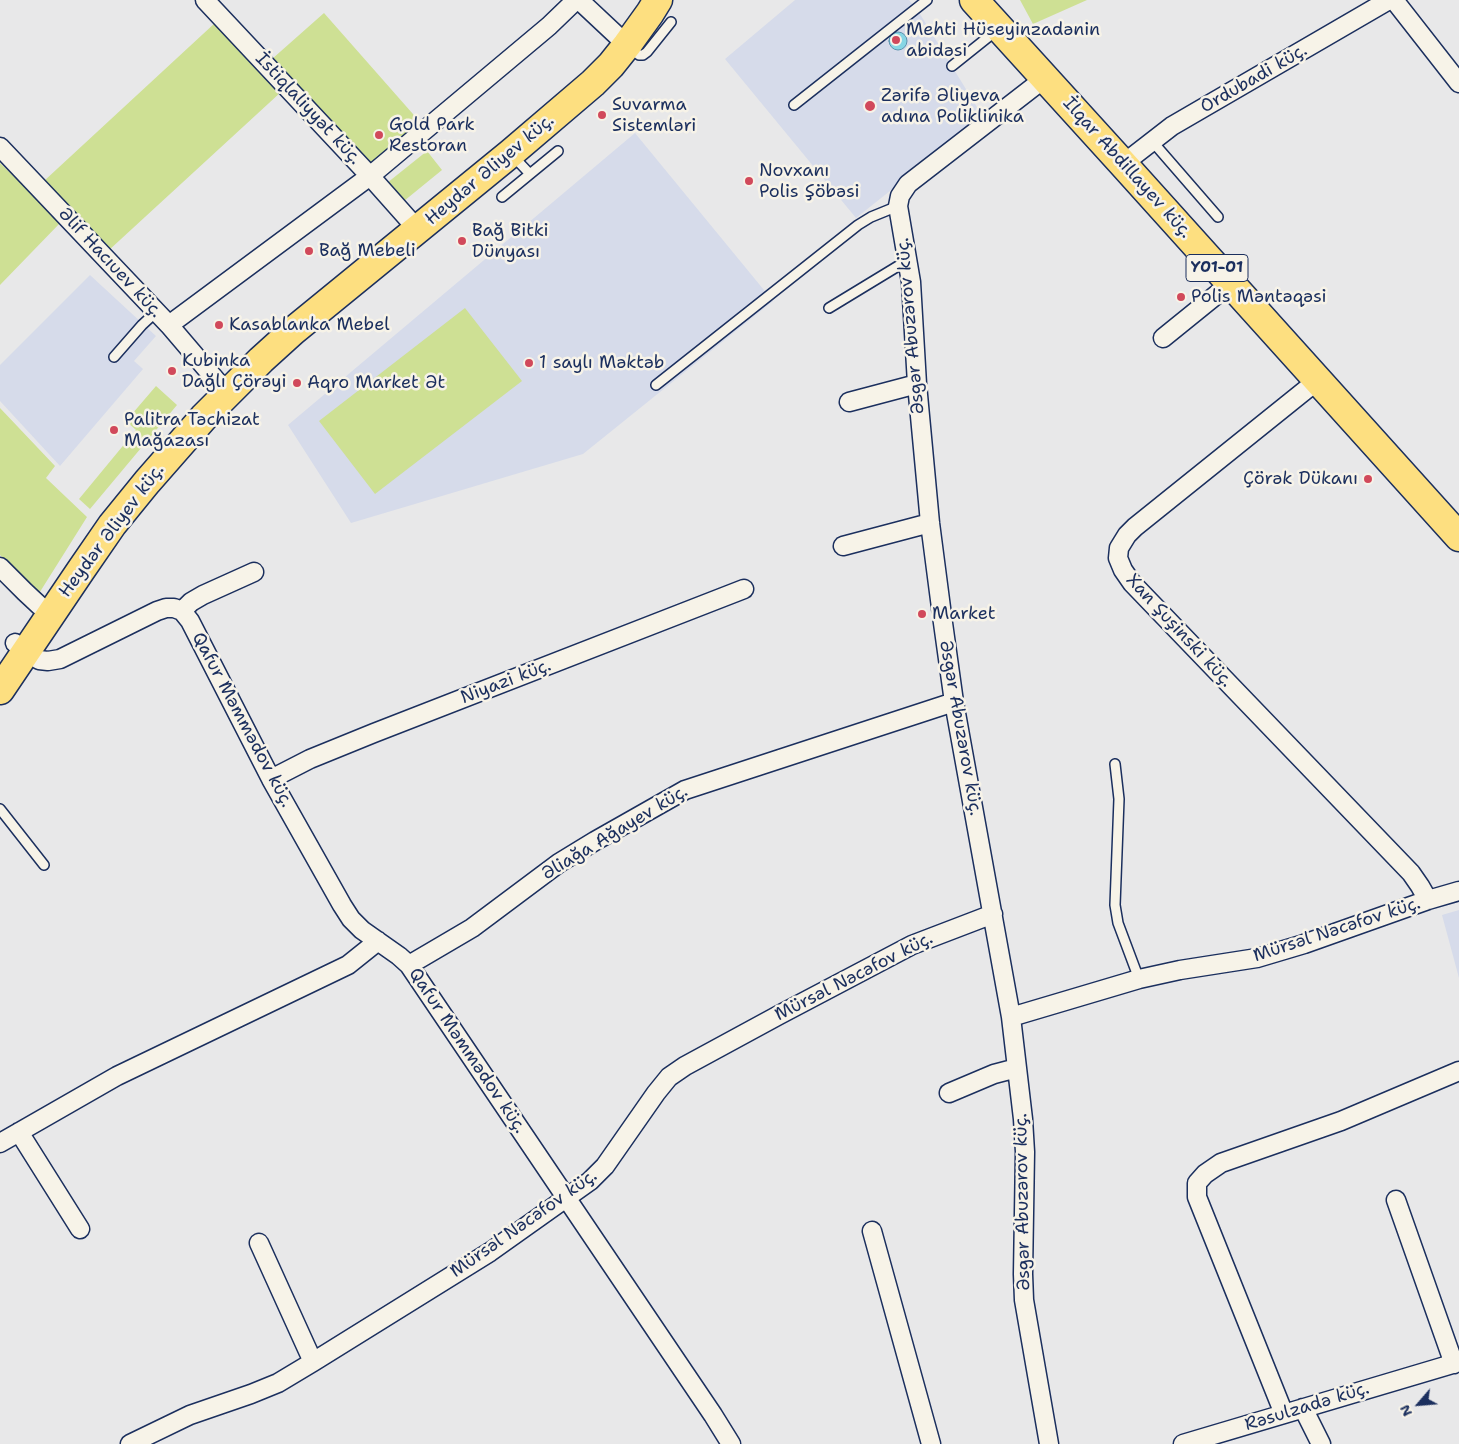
<!DOCTYPE html>
<html>
<head>
<meta charset="utf-8">
<style>
	body { margin:0 }
	#map { position:relative; width:1459px; height:1444px; overflow:hidden; background:#e8e8e9; font-family:"Shantell Sans",sans-serif }
	canvas { display:block }
	.north { position:absolute; left:1394px; top:1379px; width:50px; height:50px; -webkit-text-stroke:4px #f7f3e8; paint-order:stroke; rotate:243deg; font-size:14px; font-weight:700; line-height:20px; text-align:center; color:#1b2f5e }
	.north::after { content:''; display:block; margin:auto; width:18px; height:22px; background:#1b2f5e; clip-path:polygon(50% 0,100% 100%,50% 72%,0 100%) }
</style>
</head>
<body>
<div id="map">
<canvas width="1459" height="1444"></canvas>
<div class="north">N</div>
</div>
<script>
const ctx = document.querySelector('canvas').getContext('2d');
ctx.lineJoin = 'round';
function paint(path, color) { ctx.fillStyle = color; ctx.fill(path, 'evenodd'); }
const poly = rows => new Path2D(rows.map(r => 'M' + r).join(''));
function stroke(path, color, width, dash) { ctx.strokeStyle = color; ctx.lineWidth = width; ctx.lineCap = dash ? 'butt' : 'round'; ctx.setLineDash(dash || []); ctx.stroke(path); }
function drawText(font, color, halo, rows, align = 'center') {
  ctx.font = font + ' "Shantell Sans",sans-serif'; ctx.lineWidth = 5; ctx.setLineDash([]); ctx.textBaseline = 'middle'; ctx.strokeStyle = halo; ctx.fillStyle = color; for (const [text, x, y, turn = 0] of rows) {
    ctx.save(); ctx.translate(x, y); ctx.rotate((+turn || 0) * Math.PI / 180); ctx.textAlign = isNaN(turn) ? turn : align; if (halo) ctx.strokeText(text, 0, 0); ctx.fillText(text, 0, 0); ctx.restore();
  }
}
const built = poly([
	[795,0,909,0,917,9,983,117,856,218,725,59],
	[635,133,773,301,583,454,351,523,288,425],
	[90,275,156,336,134,361,143,369,60,466,0,401,0,365],
	[1459,910,1459,978,1442,915]
]);
const green = poly([
	[1020,0,1087,0,1033,24],
	[324,13,420,122,371,165,272,59],
	[216,22,281,92,108,251,44,181],
	[427,151,442,170,404,201,387,183],
	[0,163,61,222,0,285],
	[465,308,522,381,375,494,319,421],
	[156,386,177,405,90,509,79,499,136,430,126,421],
	[0,408,55,466,46,478,87,517,38,595,0,555]
]);
const water = poly([
	'889 41a9 9 0 1 1 18 0a9 9 0 1 1-18 0Z'
]);
const service = poly([
	[629,47,639,55,643,55,647,52,671,22],
	[952,66,997,30],
	[794,105,927,0],
	[1152,141,1218,217],
	[513,156,530,174],
	[502,197,558,151],
	[829,308,908,260],
	[114,357,142,325,156,312],
	[656,385,858,225,871,217,898,206],
	[1115,764,1119,799,1115,905,1118,923,1139,979],
	[0,809,44,865]
]);
const minor = poly([
	[205,0,370,176,418,230],
	[579,0,627,45],
	[1394,0,1459,83],
	[1045,78,908,184,900,196,898,206,911,282,917,384,930,523,943,623,954,702,1011,1017,1023,1119,1025,1152,1023,1274,1024,1300,1049,1444],
	[0,147,169,325,227,393],
	[1123,164,1172,126,1389,0],
	[169,325,370,176,549,26,576,0],
	[1163,338,1231,283],
	[1318,380,1135,527,1127,535,1119,548,1118,558,1123,570,1132,583,1411,873,1420,886,1428,900],
	[849,402,917,384],
	[843,546,930,523],
	[0,567,25,592,40,606],
	[182,611,191,602,203,595,254,572],
	[15,643,39,660,48,661,60,659,157,611,166,608,174,608,182,611,190,621,271,779,342,905,351,919,362,930,399,956,409,965,713,1415,731,1444],
	[271,779,310,759,374,733,744,589],
	[409,965,472,928,559,863,595,841,685,790,954,702],
	[1011,1017,1139,979,1180,970,1257,958,1304,944,1428,900,1459,891],
	[949,1093,994,1074,1017,1068],
	[19,1132,80,1229],
	[0,1143,117,1076,348,965,378,941],
	[1396,1200,1454,1364],
	[872,1231,931,1444],
	[259,1243,313,1362],
	[1303,1408,1321,1444],
	[1284,1414,1197,1197,1197,1183,1205,1174,1221,1163,1341,1121,1459,1071],
	[130,1444,190,1415,251,1394,278,1383,313,1362,490,1252,590,1181,605,1166,656,1093,669,1077,685,1066,779,1015,912,945,993,914],
	[1183,1444,1459,1362]
]);
const primary = poly([
	[974,0,1123,164,1459,537],
	[0,690,81,570,112,525,147,482,204,417,261,360,293,331,511,153,593,83,611,65,627,45,650,13,658,0]
]);
const markers = [
	[896,40,5,"#d1495b"],
	[870,106,6,"#d1495b"],
	[602,115,5,"#d1495b"],
	[379,135,5,"#d1495b"],
	[749,181,5,"#d1495b"],
	[462,241,5,"#d1495b"],
	[309,251,5,"#d1495b"],
	[1181,297,5,"#d1495b"],
	[219,325,5,"#d1495b"],
	[529,363,5,"#d1495b"],
	[172,371,5,"#d1495b"],
	[297,383,5,"#d1495b"],
	[114,430,5,"#d1495b"],
	[1368,479,5,"#d1495b"],
	[922,614,5,"#d1495b"]
];
const shields = [
	[1217,268,62]
];
const shieldNames = [
	["Y01-01",1217,268]
];
const poiNames = [
	["Mehti Hüseyinzadənin",906,30],
	["abidəsi",906,51],
	["Zərifə Əliyeva",881,96],
	["adına Poliklinika",881,117],
	["Suvarma",612,105],
	["Sistemləri",612,126],
	["Gold Park",389,125],
	["Restoran",389,146],
	["Novxanı",759,171],
	["Polis Şöbəsi",759,192],
	["Bağ Bitki",472,231],
	["Dünyası",472,252],
	["Bağ Mebeli",319,251],
	["Polis Məntəqəsi",1191,297],
	["Kasablanka Mebel",229,325],
	["Kubinka",182,361],
	["Dağlı Çörəyi",182,382],
	["1 saylı Məktəb",539,363],
	["Aqro Market Ət",307,383],
	["Palitra Təchizat",124,420],
	["Mağazası",124,441],
	["Çörək Dükanı",1358,479,"right"],
	["Market",932,614]
];
const streetNames = [
	["Ordubadi küç.",1254,79,-30],
	["İstiqlaliyyət küç.",308,109,47],
	["İlqar Abdillayev küç.",1127,168,48],
	["Heydər Əliyev küç.",490,170,-40],
	["Əlif Hacıuev küç.",110,263,47],
	["Əsgər Abuzərov küç.",911,326,-95],
	["Heydər Əliyev küç.",112,531,-53],
	["Xan Şuşinski küç.",1179,631,47],
	["Niyazi küç.",506,682,-21],
	["Qafur Məmmədov küç.",242,720,62],
	["Əsgər Abuzərov küç.",960,728,80],
	["Əliağa Ağayev küç.",615,833,-31],
	["Mürsəl Nəcəfov küç.",1337,930,-18],
	["Mürsəl Nəcəfov küç.",854,977,-27],
	["Qafur Məmmədov küç.",467,1051,56],
	["Əsgər Abuzərov küç.",1023,1202,-91],
	["Mürsəl Nəcəfov küç.",524,1224,-35],
	["Rəsulzadə küç.",1307,1407,-17]
];
paint(built, '#d6dbea');
paint(green, '#cee094');
paint(water, '#87d6e4');
stroke(water, '#5c93ae', 1);
stroke(service, '#1b2f5e', 12);
stroke(minor, '#1b2f5e', 21);
stroke(primary, '#1b2f5e', 31);
stroke(service, '#f7f3e8', 9);
stroke(minor, '#f7f3e8', 18);
stroke(primary, '#fddf80', 28);
for (const [x, y, r, color] of markers) { const dot = new Path2D(); dot.arc(x, y, r, 0, 2 * Math.PI); ctx.fillStyle = color; ctx.fill(dot); stroke(dot, '#f7f3e8', 2); }
for (const [x, y, w] of shields) { const box = new Path2D(); box.roundRect(x - w / 2, y - 13.5, w, 27, 4); ctx.fillStyle = '#f7f3e8'; ctx.fill(box); stroke(box, '#1b2f5e', 1); }
drawText('bold 16px', '#1b2f5e', null, shieldNames);
drawText('18px', '#1b2f5e', '#f7f3e8', poiNames, 'left');
drawText('18px', '#1b2f5e', '#f7f3e8', streetNames);
</script>
</body>
</html>
